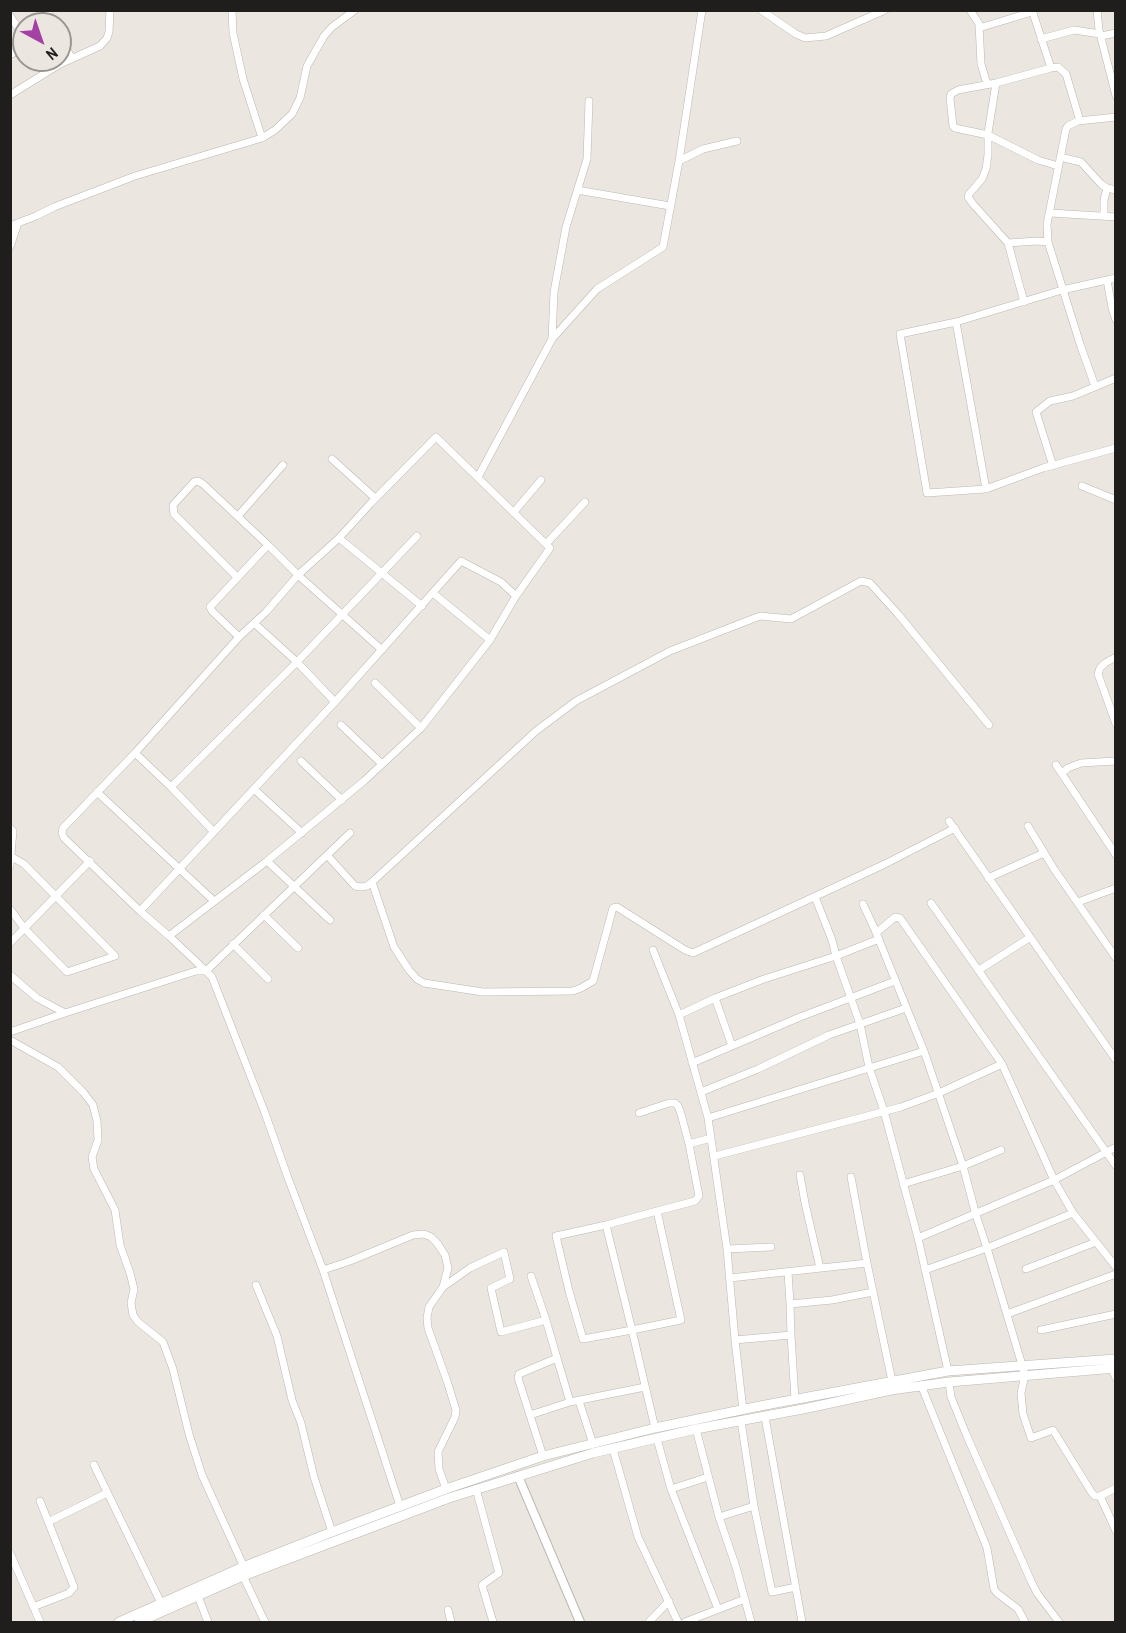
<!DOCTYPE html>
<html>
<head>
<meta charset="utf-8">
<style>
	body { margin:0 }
	#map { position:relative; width:1126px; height:1633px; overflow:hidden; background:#ece6e0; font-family:"Archivo Narrow",sans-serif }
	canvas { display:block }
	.frame { position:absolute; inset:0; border:12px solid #201e1c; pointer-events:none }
	.north { position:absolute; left:12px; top:12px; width:60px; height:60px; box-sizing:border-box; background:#ece6e0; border:2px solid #9a9692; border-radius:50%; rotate:140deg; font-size:16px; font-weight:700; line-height:24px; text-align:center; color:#201e1c }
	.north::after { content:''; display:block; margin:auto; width:21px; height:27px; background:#a540a5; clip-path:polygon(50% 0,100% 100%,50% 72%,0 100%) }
</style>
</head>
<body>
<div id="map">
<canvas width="1126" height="1633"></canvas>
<div class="frame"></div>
<div class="north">N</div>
</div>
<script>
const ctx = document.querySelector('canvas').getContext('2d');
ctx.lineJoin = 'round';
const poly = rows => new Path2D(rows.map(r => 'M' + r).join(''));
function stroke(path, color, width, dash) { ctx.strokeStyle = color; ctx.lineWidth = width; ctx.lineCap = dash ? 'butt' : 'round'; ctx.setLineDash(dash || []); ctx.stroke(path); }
const minor = poly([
	[47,10,54,24],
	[232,10,233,33,243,79,262,138],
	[761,10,796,34,805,38,826,36,885,10],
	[970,10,979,24,981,64,987,84],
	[1032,10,1051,68,996,83,988,133,988,155,986,169,982,179,969,194,968,197,973,204,1008,243,1037,241,1048,242,1081,347,1095,386],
	[1097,10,1099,30,1116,96],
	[10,16,24,37],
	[979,28,1032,12],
	[60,36,72,59],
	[1101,36,1116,33],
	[1041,39,1074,30,1100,34],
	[10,55,24,47],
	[1051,68,1058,67,1066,74,1080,121],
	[996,83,958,90,951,94,950,98,953,126,955,128,988,135,1038,160,1058,166],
	[10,95,60,64,100,46,107,38,109,32,110,10],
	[1060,157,1081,162,1101,184,1107,188,1116,190],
	[679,161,702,10],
	[577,190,670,206],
	[1051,213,1116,217],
	[1104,216,1104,200,1107,188],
	[10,226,36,216,54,207,135,176,262,138,275,130,292,114,300,98,307,66,324,36,332,27,355,10],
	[1048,242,1047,224,1066,129,1068,126,1078,121,1116,117],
	[1008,243,1024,302],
	[10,247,18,223],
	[1116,278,1062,290,956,322,900,334,927,493,986,489,1043,468,1116,448],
	[1107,280,1112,308],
	[1115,307,1112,308,1116,320],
	[956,322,986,489],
	[552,339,554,292,566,227,587,159,589,101],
	[332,459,375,498],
	[1053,466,1036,412,1050,401,1073,396,1116,378],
	[478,477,552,339,597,289,663,247,679,161,703,149,737,141],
	[1082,486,1116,500],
	[514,512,541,480],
	[238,516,283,465],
	[339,538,422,606],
	[546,544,585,502],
	[237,577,174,514,173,505,194,482,198,481,203,484,268,545],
	[433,593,490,640],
	[254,623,297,662,335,702],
	[239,637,212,611,210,607,268,545,298,575,382,650],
	[1116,657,1105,663,1100,668,1098,674,1116,724],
	[375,683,421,728],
	[341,725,382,764],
	[135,753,171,787],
	[301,761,342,800],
	[1056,765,1116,855],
	[1062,773,1068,768,1081,763,1116,761],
	[254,789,302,833],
	[97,792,214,901],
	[949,821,1116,1060],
	[1028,826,1054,869,1116,958],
	[10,828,13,831,10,865],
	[214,832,171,787,297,662,417,536],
	[327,855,355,886,361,887,367,886,372,882,536,731,576,701,670,651,760,616,791,619,861,581,870,583,898,614,989,725],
	[267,861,330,920],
	[988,878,1044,853],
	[372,882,394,947,409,970,417,979,424,983,483,992,573,991,581,988,593,981,613,908,617,907,685,950,693,953,885,864,955,828],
	[815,897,832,940,836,956,860,1024,869,1067,884,1111,918,1238,948,1371],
	[1078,902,1116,888],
	[931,903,1116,1166],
	[863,904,875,930,924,1051,963,1166,976,1215,987,1248,1025,1375,1021,1393,1023,1414,1031,1438,1053,1430,1092,1493,1095,1496,1100,1496,1116,1488],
	[10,909,24,928,67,972,115,956,24,864,12,857],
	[140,911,169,936,267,861,364,781,421,728,490,640,516,596,550,548,436,437,371,503,339,538,298,575,266,612,239,637,135,753,63,828,62,833,64,838,140,911,335,702,461,561,501,582,516,596],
	[264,915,298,948],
	[876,933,895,917,900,918,1002,1064,1054,1180,1073,1213,1116,1267],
	[169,936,206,971,350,833],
	[10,943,90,861],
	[233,944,268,979],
	[653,950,679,1015,708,1118,727,1249,735,1340,791,1335,795,1400],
	[979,970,1029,938],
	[10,975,37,998,65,1013,196,971,206,971,212,977,265,1113,288,1178,323,1270,350,1261,413,1235,424,1234,431,1237,437,1243,445,1255,448,1268,443,1287,429,1307,427,1318,428,1328,447,1381,456,1410,455,1417,438,1452,439,1469,446,1489],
	[715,998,732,1046],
	[679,1015,715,998,764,979,836,956,879,939],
	[10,1032,65,1013],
	[10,1040,58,1067,84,1093,93,1105,97,1121,98,1140,92,1157,94,1169,115,1210,120,1245,130,1273,134,1289,131,1303,133,1315,138,1322,163,1342,173,1369,189,1434,202,1475,244,1567],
	[692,1063,800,1017,895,981],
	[701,1092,758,1069,829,1035,906,1008],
	[639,1113,669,1103,675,1103,678,1106,681,1114,689,1144,699,1196,695,1201,657,1211,606,1225,632,1330,681,1320,657,1211],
	[708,1118,924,1051],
	[689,1144,711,1138],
	[715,1156,901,1107,939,1093,1002,1064],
	[800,1175,805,1203,820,1268],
	[851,1177,867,1263],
	[903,1184,963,1166,1001,1150],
	[606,1225,556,1236,569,1291,583,1339,632,1330,655,1428],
	[918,1238,1054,1180,1116,1147],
	[727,1249,771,1247],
	[1026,1269,1096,1242],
	[323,1270,400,1506],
	[925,1270,987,1248,1073,1213],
	[788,1272,790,1304],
	[531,1276,546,1320],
	[730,1278,867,1263,892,1381],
	[256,1285,277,1336,292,1400,301,1423,314,1477,332,1532],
	[443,1287,470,1268,504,1252,510,1279,491,1288,501,1332,546,1320,557,1358],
	[1007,1314,1116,1274],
	[1041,1330,1116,1314],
	[791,1335,790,1304,832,1300,873,1292],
	[735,1340,743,1410],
	[1112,1369,1116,1378],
	[949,1382,951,1397,966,1434,1031,1581,1037,1593,1059,1622],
	[921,1385,987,1548,994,1589,997,1593,1018,1609,1025,1622],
	[579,1401,593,1444],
	[530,1415,570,1402,645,1387],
	[765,1417,802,1622],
	[741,1421,754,1506,772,1592,796,1587],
	[696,1429,719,1517,736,1567,751,1622],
	[657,1439,671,1489,708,1477],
	[613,1449,638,1537,678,1622],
	[543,1456,518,1378,519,1374,557,1358,570,1402],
	[94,1465,161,1603],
	[476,1489,499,1573,482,1585,493,1622],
	[671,1489,718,1609],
	[1100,1496,1116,1531],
	[719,1517,754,1506],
	[48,1522,107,1493],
	[10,1553,40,1622],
	[243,1576,265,1622],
	[198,1596,208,1622],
	[33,1607,69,1593,74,1587,40,1501],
	[448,1610,451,1622],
	[649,1622,669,1601],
	[685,1622,745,1599]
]);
const tertiary = poly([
	[518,1476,580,1622]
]);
const secondary = poly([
	[119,1622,238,1569,332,1532,446,1489,543,1456,655,1428,760,1406,948,1371,1116,1359],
	[139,1622,243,1576,449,1498,593,1453,696,1429,808,1408,891,1390,949,1382,1116,1368]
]);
stroke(minor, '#bcb7b0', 8);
stroke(tertiary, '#bcb7b0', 10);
stroke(secondary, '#bcb7b0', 10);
stroke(minor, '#fff', 7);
stroke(tertiary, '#fff', 8);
stroke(secondary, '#fff', 9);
</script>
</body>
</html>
